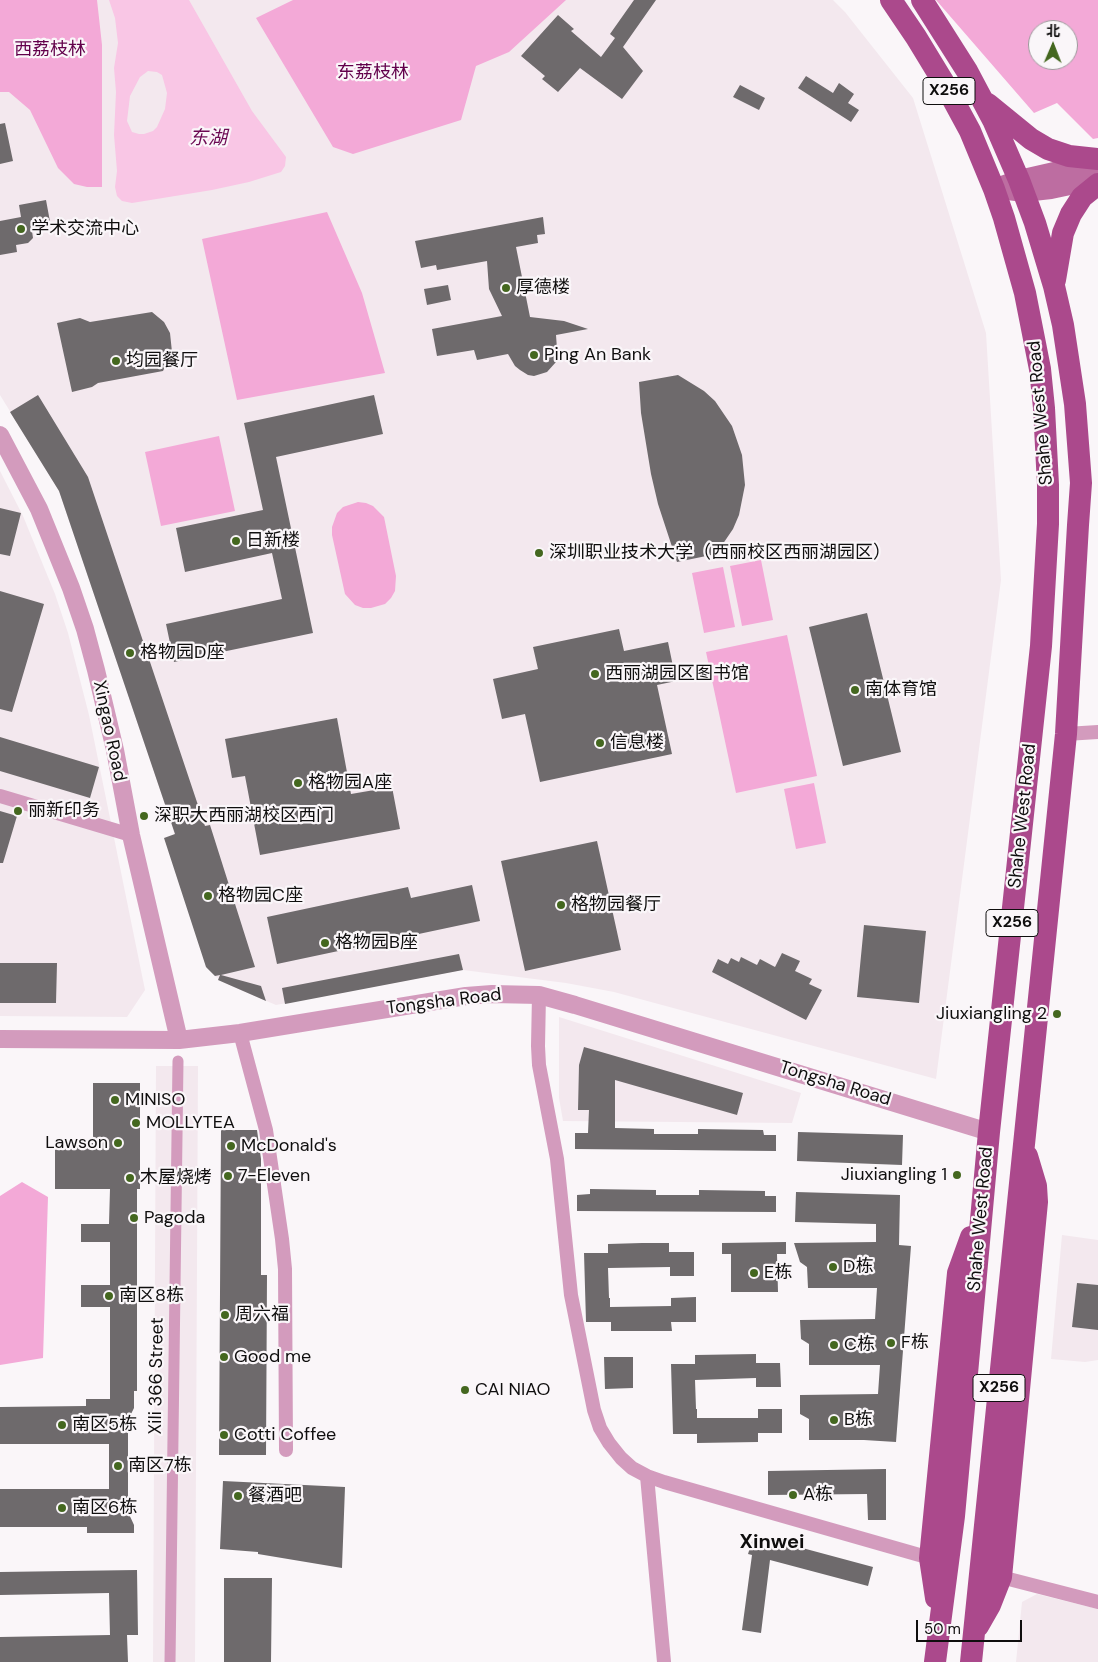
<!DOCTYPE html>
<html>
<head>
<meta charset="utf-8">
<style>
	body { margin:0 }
	#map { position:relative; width:1098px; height:1662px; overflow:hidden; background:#faf6f9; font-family:"DM Sans","Noto Sans SC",sans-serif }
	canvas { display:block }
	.north { position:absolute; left:1028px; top:20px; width:50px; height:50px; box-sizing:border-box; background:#faf6f9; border:1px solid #9c999b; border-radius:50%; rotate:1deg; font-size:14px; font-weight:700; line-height:20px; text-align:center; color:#0f0e0e }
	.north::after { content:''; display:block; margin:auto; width:18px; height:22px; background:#44671f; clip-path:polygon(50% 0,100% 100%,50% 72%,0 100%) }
	.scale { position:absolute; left:916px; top:1620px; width:106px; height:22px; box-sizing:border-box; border:2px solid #0f0e0e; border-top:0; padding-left:6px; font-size:15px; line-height:18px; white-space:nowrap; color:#0f0e0e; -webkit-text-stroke:4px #faf6f9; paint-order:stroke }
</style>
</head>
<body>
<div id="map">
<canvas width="1098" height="1662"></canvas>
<div class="north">北</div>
<div class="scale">50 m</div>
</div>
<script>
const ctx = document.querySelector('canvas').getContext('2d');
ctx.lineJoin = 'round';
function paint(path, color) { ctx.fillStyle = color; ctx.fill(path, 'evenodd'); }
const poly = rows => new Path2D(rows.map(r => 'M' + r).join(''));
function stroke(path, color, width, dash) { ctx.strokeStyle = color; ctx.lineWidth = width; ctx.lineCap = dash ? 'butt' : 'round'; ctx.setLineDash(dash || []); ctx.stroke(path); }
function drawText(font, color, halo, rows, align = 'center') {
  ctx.font = font + ' "DM Sans","Noto Sans SC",sans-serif'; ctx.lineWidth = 4.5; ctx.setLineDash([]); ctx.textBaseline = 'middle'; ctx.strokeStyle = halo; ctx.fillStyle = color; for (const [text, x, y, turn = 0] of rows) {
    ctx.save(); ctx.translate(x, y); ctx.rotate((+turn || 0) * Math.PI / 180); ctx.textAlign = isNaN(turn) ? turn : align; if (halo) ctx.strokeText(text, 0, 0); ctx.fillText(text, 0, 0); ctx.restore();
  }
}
const built = poly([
	[0,0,833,0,845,12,913,98,986,333,1001,580,936,1079,614,992,566,983,463,970,276,1005,231,986,216,977,206,967,172,825,59,491,0,395],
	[0,471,23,516,55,594,68,633,89,715,145,990,127,1017,0,1016],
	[559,1017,801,1093,792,1123,563,1121,559,1098],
	[156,1066,198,1066,195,1662,153,1662],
	[1062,1235,1098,1240,1098,1360,1085,1362,1051,1359],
	[1037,1594,1098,1609,1098,1662,1016,1662,1022,1602]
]);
const green = poly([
	[0,0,97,0,102,45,102,187,87,187,74,184,58,168,30,110,9,92,0,92],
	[293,0,566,0,509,52,476,66,461,120,353,154,333,147,256,18],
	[936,0,1098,0,1098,138,1093,139,1057,103,1034,113],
	[1038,30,1068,30,1068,60,1038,60],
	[327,212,362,293,385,373,237,400,202,239],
	[219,436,235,511,161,526,145,452],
	[358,502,366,503,373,506,384,517,396,576,395,591,391,598,385,604,371,608,363,608,355,605,345,594,332,535,332,527,337,513,343,507],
	[761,560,773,620,742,626,730,566],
	[723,567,735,627,704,633,692,573],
	[787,635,817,776,736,793,706,652],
	[814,783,826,843,796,849,784,789],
	[22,1182,48,1197,43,1358,0,1365,0,1196]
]);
const water = poly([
	[109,0,189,0,252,111,286,157,285,166,281,172,249,182,212,190,132,203,122,201,117,196,115,187,117,171,114,135,116,92,114,68,118,43,115,18],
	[148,71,157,72,162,75,167,93,165,109,157,127,153,131,144,134,139,134,132,132,127,121,130,96,140,77]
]);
const building = poly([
	[634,0,656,0,623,47,643,71,622,99,580,68,558,92,542,79,545,76,521,56,558,15,574,29,571,31,601,57,615,38,610,34],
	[806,76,833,93,839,83,854,94,848,103,859,110,851,122,798,88],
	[740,85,765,98,759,110,733,97],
	[5,123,13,161,0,164,0,124],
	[46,200,51,227,32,231,33,238,28,243,16,245,17,252,0,255,0,221,21,217,19,205],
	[543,217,545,234,537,235,538,243,516,247,530,317,564,321,588,329,556,335,557,349,556,362,547,372,534,376,528,375,520,370,515,366,508,354,477,360,474,350,437,356,432,329,502,316,489,289,487,261,437,270,436,265,421,268,415,241],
	[448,285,451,300,427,305,424,289],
	[152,312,164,322,170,333,172,352,163,371,98,383,92,387,72,392,57,323,80,318,90,322],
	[678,375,704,391,715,401,732,426,742,455,745,485,739,515,733,529,716,554,677,562,658,504,651,474,641,413,639,382],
	[38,395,88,477,205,826,210,825,255,967,221,975,261,986,266,1001,218,980,220,975,215,976,206,967,164,838,175,834,59,491,10,412],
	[374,395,383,434,276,457,313,633,174,662,166,624,282,599,272,553,185,572,176,528,263,510,244,423],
	[0,508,21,513,10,556,0,554],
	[0,591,44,604,12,712,0,709],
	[867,613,901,752,843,766,809,627],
	[619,629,624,651,668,642,676,681,657,685,672,754,540,782,525,714,502,719,493,679,538,669,533,647],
	[337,718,351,794,392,787,400,829,260,855,245,776,232,778,225,739],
	[0,737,99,767,90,798,0,771],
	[0,811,17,816,3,863,0,863],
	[597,841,621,950,525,971,501,861],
	[472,885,480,921,277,964,267,917,408,887,411,898],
	[864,925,926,931,919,1003,857,997],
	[782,953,800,961,795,971,812,979,809,984,822,990,806,1020,712,972,718,959,728,964,731,958,739,962,741,957,757,965,760,959,775,967],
	[459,954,463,970,285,1004,282,988],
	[0,963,57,963,56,1003,0,1003],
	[584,1047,743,1093,737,1115,615,1080,615,1128,654,1129,654,1134,698,1134,698,1129,763,1130,764,1135,776,1135,776,1151,575,1149,575,1133,588,1133,589,1110,578,1110,579,1065],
	[93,1083,140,1083,140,1189,137,1189,137,1391,134,1391,134,1408,128,1420,128,1512,134,1525,134,1533,87,1533,87,1527,0,1527,0,1489,109,1489,109,1444,0,1444,0,1407,86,1406,86,1399,110,1399,110,1307,81,1307,81,1285,110,1285,110,1242,81,1242,81,1224,109,1224,110,1189,55,1189,55,1143,93,1143],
	[221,1130,257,1130,261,1159,261,1275,267,1275,266,1455,219,1455],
	[798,1132,903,1135,902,1165,797,1161],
	[590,1189,656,1190,656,1195,699,1195,699,1190,765,1191,765,1196,776,1196,776,1212,577,1211,577,1195,590,1194],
	[796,1192,900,1195,899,1245,911,1246,896,1442,864,1440,809,1440,809,1419,800,1414,800,1395,878,1394,880,1365,809,1365,809,1344,801,1339,800,1320,875,1319,877,1288,808,1288,807,1267,800,1262,794,1243,876,1242,876,1224,795,1222],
	[786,1242,786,1254,777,1254,778,1292,731,1292,731,1254,722,1254,722,1243],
	[642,1243,669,1243,669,1252,694,1252,694,1276,670,1276,670,1267,608,1268,609,1298,610,1298,610,1307,671,1306,671,1298,696,1297,696,1322,671,1322,672,1331,611,1331,611,1322,586,1322,584,1253,608,1253,608,1244],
	[1077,1283,1098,1285,1098,1330,1072,1327],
	[756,1354,756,1363,780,1363,781,1387,756,1387,756,1378,695,1380,696,1409,697,1409,697,1418,758,1418,758,1409,782,1409,782,1433,758,1433,758,1442,697,1443,697,1434,673,1434,671,1364,695,1364,695,1355],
	[604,1357,633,1357,633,1388,605,1389],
	[886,1469,886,1520,868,1520,867,1494,768,1495,768,1471],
	[223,1481,345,1487,342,1568,258,1554,258,1552,220,1549],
	[754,1535,873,1567,868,1586,770,1560,761,1633,742,1630,752,1555,748,1554],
	[137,1570,138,1635,127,1635,128,1662,0,1662,0,1637,110,1635,109,1593,0,1595,0,1572],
	[224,1578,272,1578,271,1662,224,1662]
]);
const pedestrian = poly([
	[170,1662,178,1061]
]);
const minor = poly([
	[1066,734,1098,732],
	[0,796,131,835],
	[539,995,538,1046,539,1065,557,1159,571,1295,594,1410,600,1428,609,1443,621,1458,632,1468,647,1476,664,1482,930,1558],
	[240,1033,266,1130,282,1239,285,1269,286,1450],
	[647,1476,664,1662],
	[1001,1577,1098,1602]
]);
const tertiary = poly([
	[0,435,39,509,71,588,85,629,96,670,115,750,131,835,179,1040],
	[0,1039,179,1040,240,1033,466,996,492,994,539,995,575,1005,989,1132]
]);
const secondary = poly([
	[994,189,1019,180,1098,162],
	[1008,190,1024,192,1051,189,1098,179]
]);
const primary = poly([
	[891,0,916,37,944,83,970,131,994,189,1004,218,1025,293,1040,369,1044,408,1048,485,1048,524,1041,646,989,1132,954,1516,935,1662],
	[922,0,967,71,993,120,1019,180,1035,223,1054,286,1063,325,1075,404,1081,483,1078,525,1066,734,971,1662],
	[988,104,1031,139,1048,149,1069,156,1098,159],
	[1055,280,1063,233,1071,214,1082,197,1098,184],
	[936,1598,930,1558,958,1273,971,1237],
	[978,1626,990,1605,1001,1577,1037,1202,1036,1186,1027,1156]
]);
const markers = [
	[21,229,5,"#44671f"],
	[506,288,5,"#44671f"],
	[534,355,5,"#44671f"],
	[116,361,5,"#44671f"],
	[236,541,5,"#44671f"],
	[539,553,5,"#44671f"],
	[130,653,5,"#44671f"],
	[595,674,5,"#44671f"],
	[855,690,5,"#44671f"],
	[600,743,5,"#44671f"],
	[298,783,5,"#44671f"],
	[18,811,5,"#44671f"],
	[144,816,5,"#44671f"],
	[208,896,5,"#44671f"],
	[561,905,5,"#44671f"],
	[325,943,5,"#44671f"],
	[1057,1014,5,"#44671f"],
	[115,1100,5,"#44671f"],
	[136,1123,5,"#44671f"],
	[118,1143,5,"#44671f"],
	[231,1146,5,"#44671f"],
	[957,1175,5,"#44671f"],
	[228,1176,5,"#44671f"],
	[130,1178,5,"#44671f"],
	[134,1218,5,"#44671f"],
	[833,1267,5,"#44671f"],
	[754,1273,5,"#44671f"],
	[109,1296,5,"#44671f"],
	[225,1315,5,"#44671f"],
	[891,1343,5,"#44671f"],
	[834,1345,5,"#44671f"],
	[224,1357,5,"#44671f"],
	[465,1390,5,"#44671f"],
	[834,1420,5,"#44671f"],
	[62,1425,5,"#44671f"],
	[224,1435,5,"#44671f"],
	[118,1466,5,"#44671f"],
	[793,1495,5,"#44671f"],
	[238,1496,5,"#44671f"],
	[62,1508,5,"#44671f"]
];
const shields = [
	[949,91,52],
	[1012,923,52],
	[999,1388,52]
];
const shieldNames = [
	["X256",949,91],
	["X256",1012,923],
	["X256",999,1388]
];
const parkNames = [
	["西荔枝林",50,50],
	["东荔枝林",373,73]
];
const poiNames = [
	["学术交流中心",31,229],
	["厚德楼",516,288],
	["Ping An Bank",544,355],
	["均园餐厅",126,361],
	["日新楼",246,541],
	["深圳职业技术大学（西丽校区西丽湖园区）",549,553],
	["格物园D座",140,653],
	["西丽湖园区图书馆",605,674],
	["南体育馆",865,690],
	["信息楼",610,743],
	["格物园A座",308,783],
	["丽新印务",28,811],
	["深职大西丽湖校区西门",154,816],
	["格物园C座",218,896],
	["格物园餐厅",571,905],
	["格物园B座",335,943],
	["Jiuxiangling 2",1047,1014,"right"],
	["MINISO",125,1100],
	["MOLLYTEA",146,1123],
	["Lawson",108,1143,"right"],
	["McDonald's",241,1146],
	["Jiuxiangling 1",947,1175,"right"],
	["7-Eleven",238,1176],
	["木屋烧烤",140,1178],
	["Pagoda",144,1218],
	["D栋",843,1267],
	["E栋",764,1273],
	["南区8栋",119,1296],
	["周六福",235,1315],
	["F栋",901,1343],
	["C栋",844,1345],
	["Good me",234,1357],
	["CAI NIAO",475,1390],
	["B栋",844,1420],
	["南区5栋",72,1425],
	["Cotti Coffee",234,1435],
	["南区7栋",128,1466],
	["A栋",803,1495],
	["餐酒吧",248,1496],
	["南区6栋",72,1508]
];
const streetNames = [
	["Shahe West Road",1041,413,-95],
	["Xingao Road",109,731,78],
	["Shahe West Road",1023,816,-84],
	["Tongsha Road",444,1002,-7],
	["Tongsha Road",835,1084,17],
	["Shahe West Road",981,1219,-85],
	["Xili 366 Street",157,1376,-89]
];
const waterNames = [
	["东湖",208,139]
];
const quarterNames = [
	["Xinwei",772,1543]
];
paint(built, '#f3e8ee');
paint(green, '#f3a9d7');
paint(water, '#f9c6e5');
paint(building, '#6e6a6c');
stroke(pedestrian, '#d39bbd', 11);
stroke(minor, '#d39bbd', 14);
stroke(tertiary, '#d39bbd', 18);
stroke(secondary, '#bd6da1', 20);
stroke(primary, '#ab498c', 22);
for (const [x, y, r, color] of markers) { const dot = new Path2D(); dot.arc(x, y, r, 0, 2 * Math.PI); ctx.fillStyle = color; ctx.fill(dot); stroke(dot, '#faf6f9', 2); }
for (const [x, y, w] of shields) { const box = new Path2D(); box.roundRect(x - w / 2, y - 13.5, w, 27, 4); ctx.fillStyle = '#faf6f9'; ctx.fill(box); stroke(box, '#0f0e0e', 1); }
drawText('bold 16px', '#0f0e0e', null, shieldNames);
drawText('18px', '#62004b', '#faf6f9', parkNames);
drawText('18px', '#0f0e0e', '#faf6f9', poiNames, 'left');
drawText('18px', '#0f0e0e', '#faf6f9', streetNames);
drawText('italic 19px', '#6c0a53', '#faf6f9', waterNames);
drawText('bold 20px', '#0f0e0e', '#faf6f9', quarterNames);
</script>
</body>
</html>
